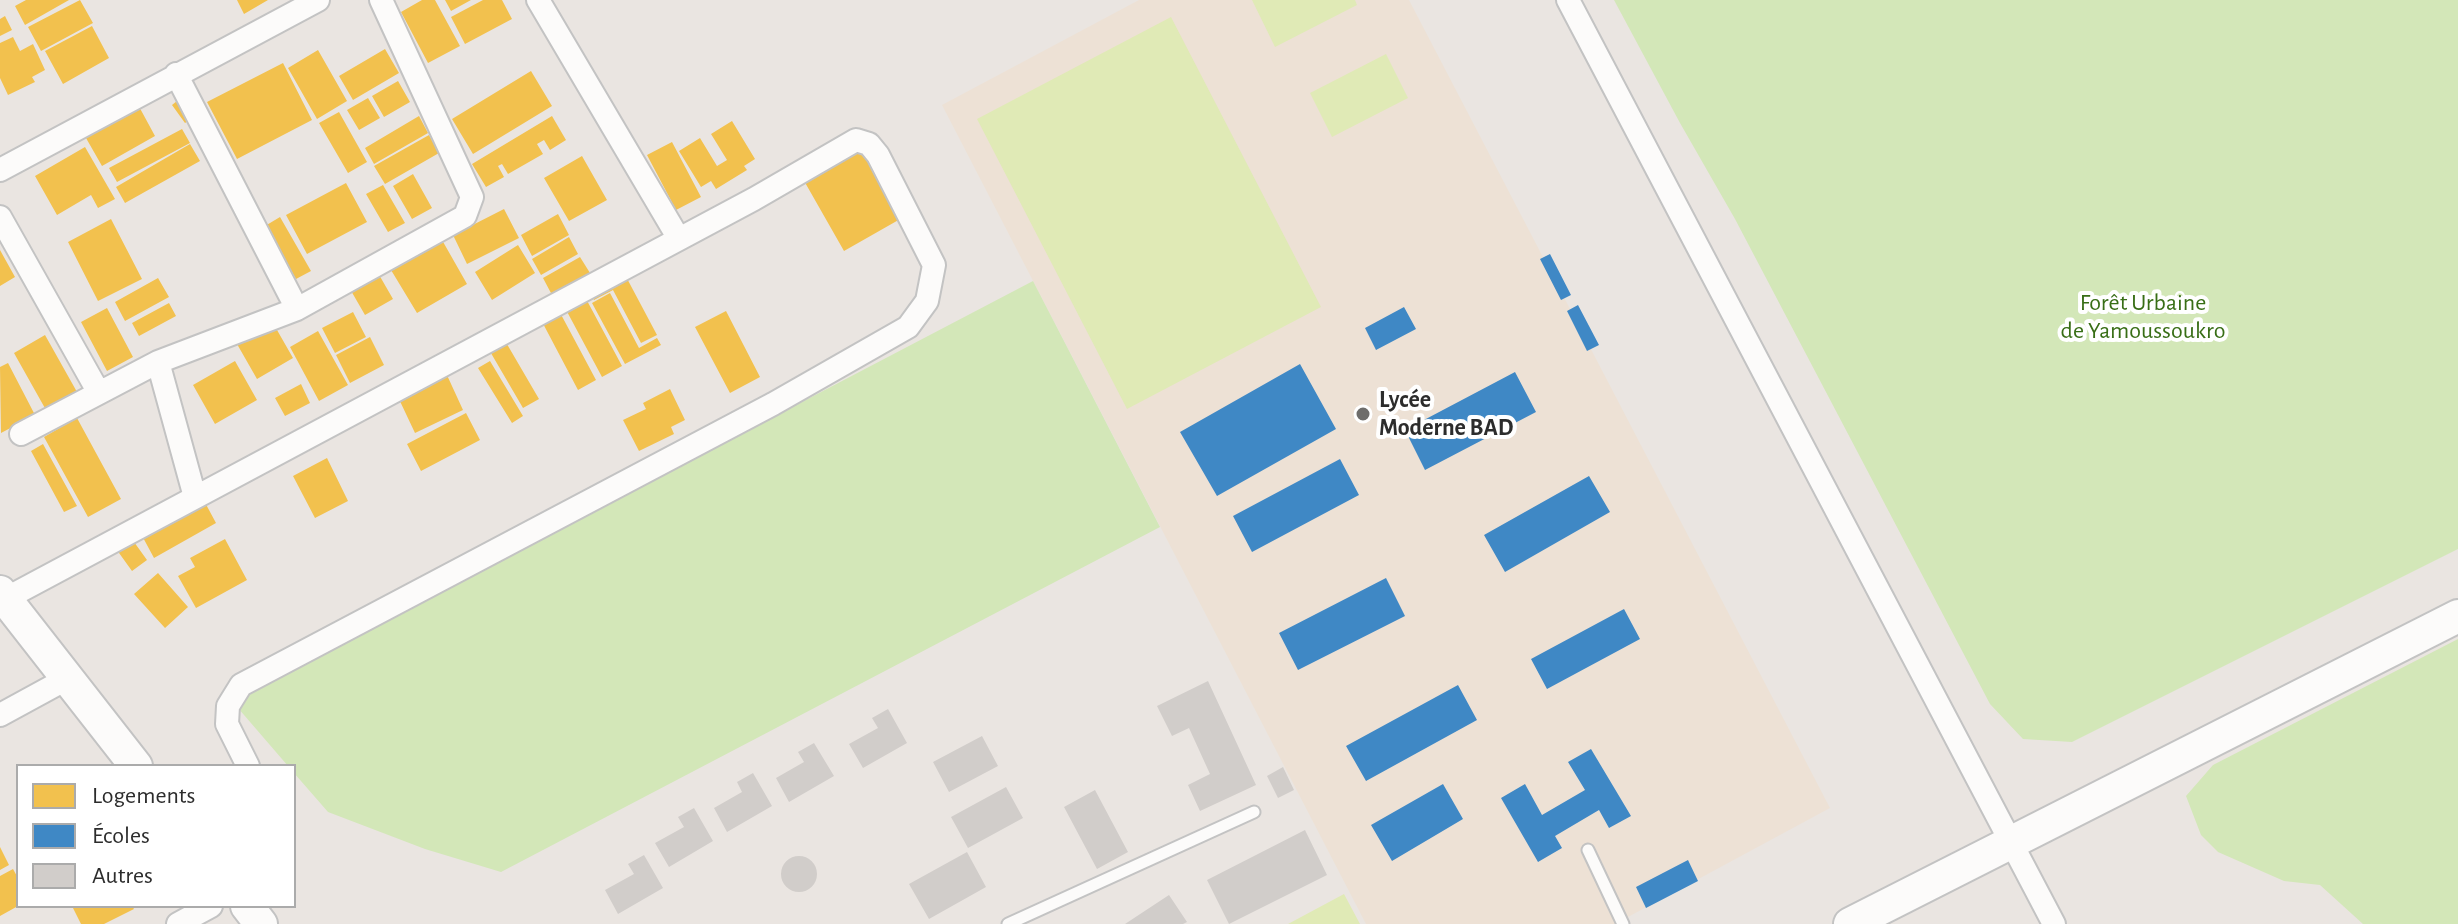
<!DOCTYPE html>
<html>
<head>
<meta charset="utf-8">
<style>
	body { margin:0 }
	#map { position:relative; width:2458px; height:924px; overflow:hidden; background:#eae5e1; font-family:"Alegreya Sans",sans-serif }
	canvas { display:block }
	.legend { position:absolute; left:16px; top:764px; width:280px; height:144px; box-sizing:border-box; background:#fff; border:2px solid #ababab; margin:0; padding:10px 14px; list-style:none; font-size:24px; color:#2c2c2c }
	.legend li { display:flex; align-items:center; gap:16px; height:40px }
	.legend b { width:40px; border:2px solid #ababab }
</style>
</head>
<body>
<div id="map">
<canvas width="2458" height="924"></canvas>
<ul class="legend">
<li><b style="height:22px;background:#f2c14e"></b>Logements</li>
<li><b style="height:22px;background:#3f88c5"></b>Écoles</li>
<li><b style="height:22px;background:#d1cdca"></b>Autres</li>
</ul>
</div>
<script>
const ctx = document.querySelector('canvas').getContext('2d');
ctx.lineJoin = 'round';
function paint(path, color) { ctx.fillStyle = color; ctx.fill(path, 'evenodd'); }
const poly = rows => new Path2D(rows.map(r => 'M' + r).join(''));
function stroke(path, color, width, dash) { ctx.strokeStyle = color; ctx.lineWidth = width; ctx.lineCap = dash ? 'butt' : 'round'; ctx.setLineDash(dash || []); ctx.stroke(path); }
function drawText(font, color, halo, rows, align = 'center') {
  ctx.font = font + ' "Alegreya Sans",sans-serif'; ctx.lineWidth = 8; ctx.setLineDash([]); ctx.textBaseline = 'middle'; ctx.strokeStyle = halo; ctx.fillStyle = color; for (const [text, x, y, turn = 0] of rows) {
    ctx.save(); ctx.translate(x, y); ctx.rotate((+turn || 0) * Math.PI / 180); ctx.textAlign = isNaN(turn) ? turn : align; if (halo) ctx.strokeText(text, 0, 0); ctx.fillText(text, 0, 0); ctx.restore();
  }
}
const education = poly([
	[1139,0,1409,0,1830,808,1615,924,1366,924,942,105]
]);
const green = poly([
	[1614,0,2458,0,2458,549,2072,742,2023,739,1990,704,1735,219,1680,123],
	[1033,281,1160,527,501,872,425,849,328,812,294,773,294,766,288,766,238,708,252,690],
	[2458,639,2458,924,2363,924,2320,885,2284,881,2218,852,2201,835,2186,796,2213,765]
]);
const pitch = poly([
	[1252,0,1355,0,1357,5,1275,47],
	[1171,17,1321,307,1127,409,977,119],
	[1386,54,1408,98,1332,137,1310,93],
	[1344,894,1360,924,1288,924]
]);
const homes = poly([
	[26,0,69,0,25,25,15,6],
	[80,0,93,23,41,51,28,27],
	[237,0,268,0,244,14],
	[422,0,435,0,460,46,428,63,401,12],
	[445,0,471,0,451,11],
	[483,0,502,0,512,19,465,44,451,17],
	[5,16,12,30,0,36,0,19],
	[92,26,109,58,63,84,45,51],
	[13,37,20,51,33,44,45,70,32,77,35,82,8,95,0,78,0,43],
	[385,49,399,73,353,100,339,76],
	[318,50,347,101,317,119,288,68],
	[283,63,312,120,237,159,207,102],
	[531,71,552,106,473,154,452,119],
	[398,81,410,102,384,117,372,96],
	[182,97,195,116,185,123,172,105],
	[368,98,380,118,359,130,347,110],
	[136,101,155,136,102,166,82,131],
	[339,112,367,162,348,173,319,123],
	[419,116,428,133,374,164,365,148],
	[552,116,566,140,550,150,544,140,537,144,543,154,508,174,502,164,498,166,504,177,486,187,472,164],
	[732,121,755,159,744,166,747,170,716,189,711,181,701,187,679,151,700,138,717,166,727,160,711,134],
	[182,129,190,143,117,182,109,168],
	[429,135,439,153,385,184,374,166],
	[672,142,701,197,676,210,647,155],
	[190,144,200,161,125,203,116,187],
	[862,146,902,218,844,251,803,179],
	[85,147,115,199,98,208,91,195,57,215,35,176],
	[582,156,607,200,569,221,544,178],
	[413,174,432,208,412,219,393,186],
	[346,183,367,222,307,254,286,215],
	[383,185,405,223,388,232,366,194],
	[504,209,519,238,467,264,453,235],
	[558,214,569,235,532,256,521,235],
	[280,217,311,271,296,279,265,226],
	[111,219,142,279,98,301,68,242],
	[569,237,578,254,541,275,532,259],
	[442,240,467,284,417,313,391,270],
	[518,245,535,273,492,300,475,272],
	[0,250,15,277,0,286],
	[580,257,590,273,552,295,543,278],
	[623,271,657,335,641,343,613,290,594,300,589,290],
	[378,273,393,299,365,315,350,289],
	[158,278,169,297,125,321,115,302],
	[610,293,639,348,657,338,661,345,625,364,592,303],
	[584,295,622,366,602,377,564,306],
	[169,303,176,316,139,336,132,323],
	[557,307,596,380,578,390,539,316],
	[107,308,133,357,107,371,81,322],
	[726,311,760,377,730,393,695,327],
	[353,312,366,337,335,353,322,328],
	[273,323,293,358,257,379,237,344],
	[318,331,348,385,319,401,290,347],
	[45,335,77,392,46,410,14,353],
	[370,337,384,365,350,383,336,355],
	[504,339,539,399,523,408,488,348],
	[235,361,257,400,215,424,193,385],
	[490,361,523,416,512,423,478,368],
	[8,363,35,415,1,433,0,367],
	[446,373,463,410,415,433,398,397],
	[301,384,310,403,285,416,275,398],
	[670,389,685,420,671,427,674,434,639,451,623,420,646,409,643,403],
	[466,413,480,440,421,471,407,444],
	[77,418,121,499,88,517,44,437],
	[43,444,77,506,64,512,31,451],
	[327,458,348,501,315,518,293,476],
	[202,497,216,523,154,558,140,532],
	[129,535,147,560,132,571,114,546],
	[225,539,247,580,196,608,178,576,195,567,190,558],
	[158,573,188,607,165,628,134,594],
	[0,847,9,865,0,870],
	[13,869,18,878,18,906,0,916,0,876],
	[72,906,132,906,134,909,104,924,81,924]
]);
const schools = poly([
	[1550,254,1571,295,1561,300,1540,259],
	[1578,305,1599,345,1587,351,1567,311],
	[1404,307,1416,329,1376,350,1365,328],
	[1300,364,1336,429,1217,496,1180,432],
	[1515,372,1536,412,1425,470,1405,430],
	[1340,459,1359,495,1252,552,1233,516],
	[1589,476,1610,512,1505,572,1484,535],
	[1386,578,1405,616,1298,670,1279,633],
	[1624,609,1640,639,1547,689,1531,659],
	[1458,685,1477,720,1366,781,1346,746],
	[1591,749,1631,816,1609,828,1599,810,1555,836,1562,848,1538,862,1501,798,1525,784,1542,815,1585,790,1568,762],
	[1443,784,1463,819,1392,861,1371,825],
	[1688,860,1698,881,1646,908,1636,887]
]);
const building = poly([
	[1208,681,1256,785,1200,811,1188,785,1210,774,1189,728,1172,736,1157,706],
	[888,709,907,743,863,768,849,744,878,728,872,718],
	[982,736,998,766,949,792,933,762],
	[814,743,834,776,789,802,776,778,804,762,798,752],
	[1283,767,1294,790,1278,798,1267,776],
	[753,773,772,806,727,832,714,808,742,792,737,782],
	[1006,787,1023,818,968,848,951,817],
	[1095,790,1128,852,1097,869,1064,807],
	[694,808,713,841,669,867,655,843,684,827,678,817],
	[1305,830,1327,875,1229,924,1207,880],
	[967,852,986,887,929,919,909,884],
	[644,855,663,888,618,914,605,890,634,874,628,864],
	'781 874a18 18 0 1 1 36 0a18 18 0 1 1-36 0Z',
	[1169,895,1187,922,1183,924,1125,924]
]);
const lane = poly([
	[1588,850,1623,924],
	[1008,924,1254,812]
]);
const street = poly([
	[538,0,679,239],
	[1568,0,2054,924],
	[176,74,297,309],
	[0,170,318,0],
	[0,217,99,393],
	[158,362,195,497],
	[21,434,158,362,297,309,465,216,472,197,381,0],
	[5,599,754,199,856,140,869,144,878,155,934,265,927,301,908,327,773,404,241,685,228,706,227,724,248,766],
	[0,715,68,678],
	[178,924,211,906]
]);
const secondary = poly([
	[0,592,136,766],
	[247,906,261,924],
	[1850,924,2458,616]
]);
const markers = [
	[1363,414,8,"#6e6d6b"]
];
const parkNames = [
	["Forêt Urbaine",2143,303],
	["de Yamoussoukro",2143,331]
];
const poiNames = [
	["Lycée",1379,400],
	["Moderne BAD",1379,428]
];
paint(education, '#ede1d5');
paint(green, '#d3e7b8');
paint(pitch, '#e0eab6');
paint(homes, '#f2c14e');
paint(schools, '#3f88c5');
paint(building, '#d1cdca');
stroke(lane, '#c3c3c3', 15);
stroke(street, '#c3c3c3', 26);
stroke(secondary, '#c3c3c3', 36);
stroke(lane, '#fcfbfa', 11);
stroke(street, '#fcfbfa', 22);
stroke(secondary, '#fcfbfa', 32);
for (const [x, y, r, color] of markers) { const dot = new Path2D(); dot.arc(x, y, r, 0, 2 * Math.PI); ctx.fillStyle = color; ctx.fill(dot); stroke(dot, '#fff', 3); }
drawText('24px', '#386e16', '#fff', parkNames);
drawText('bold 24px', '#2c2c2c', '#fff', poiNames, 'left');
</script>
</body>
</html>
